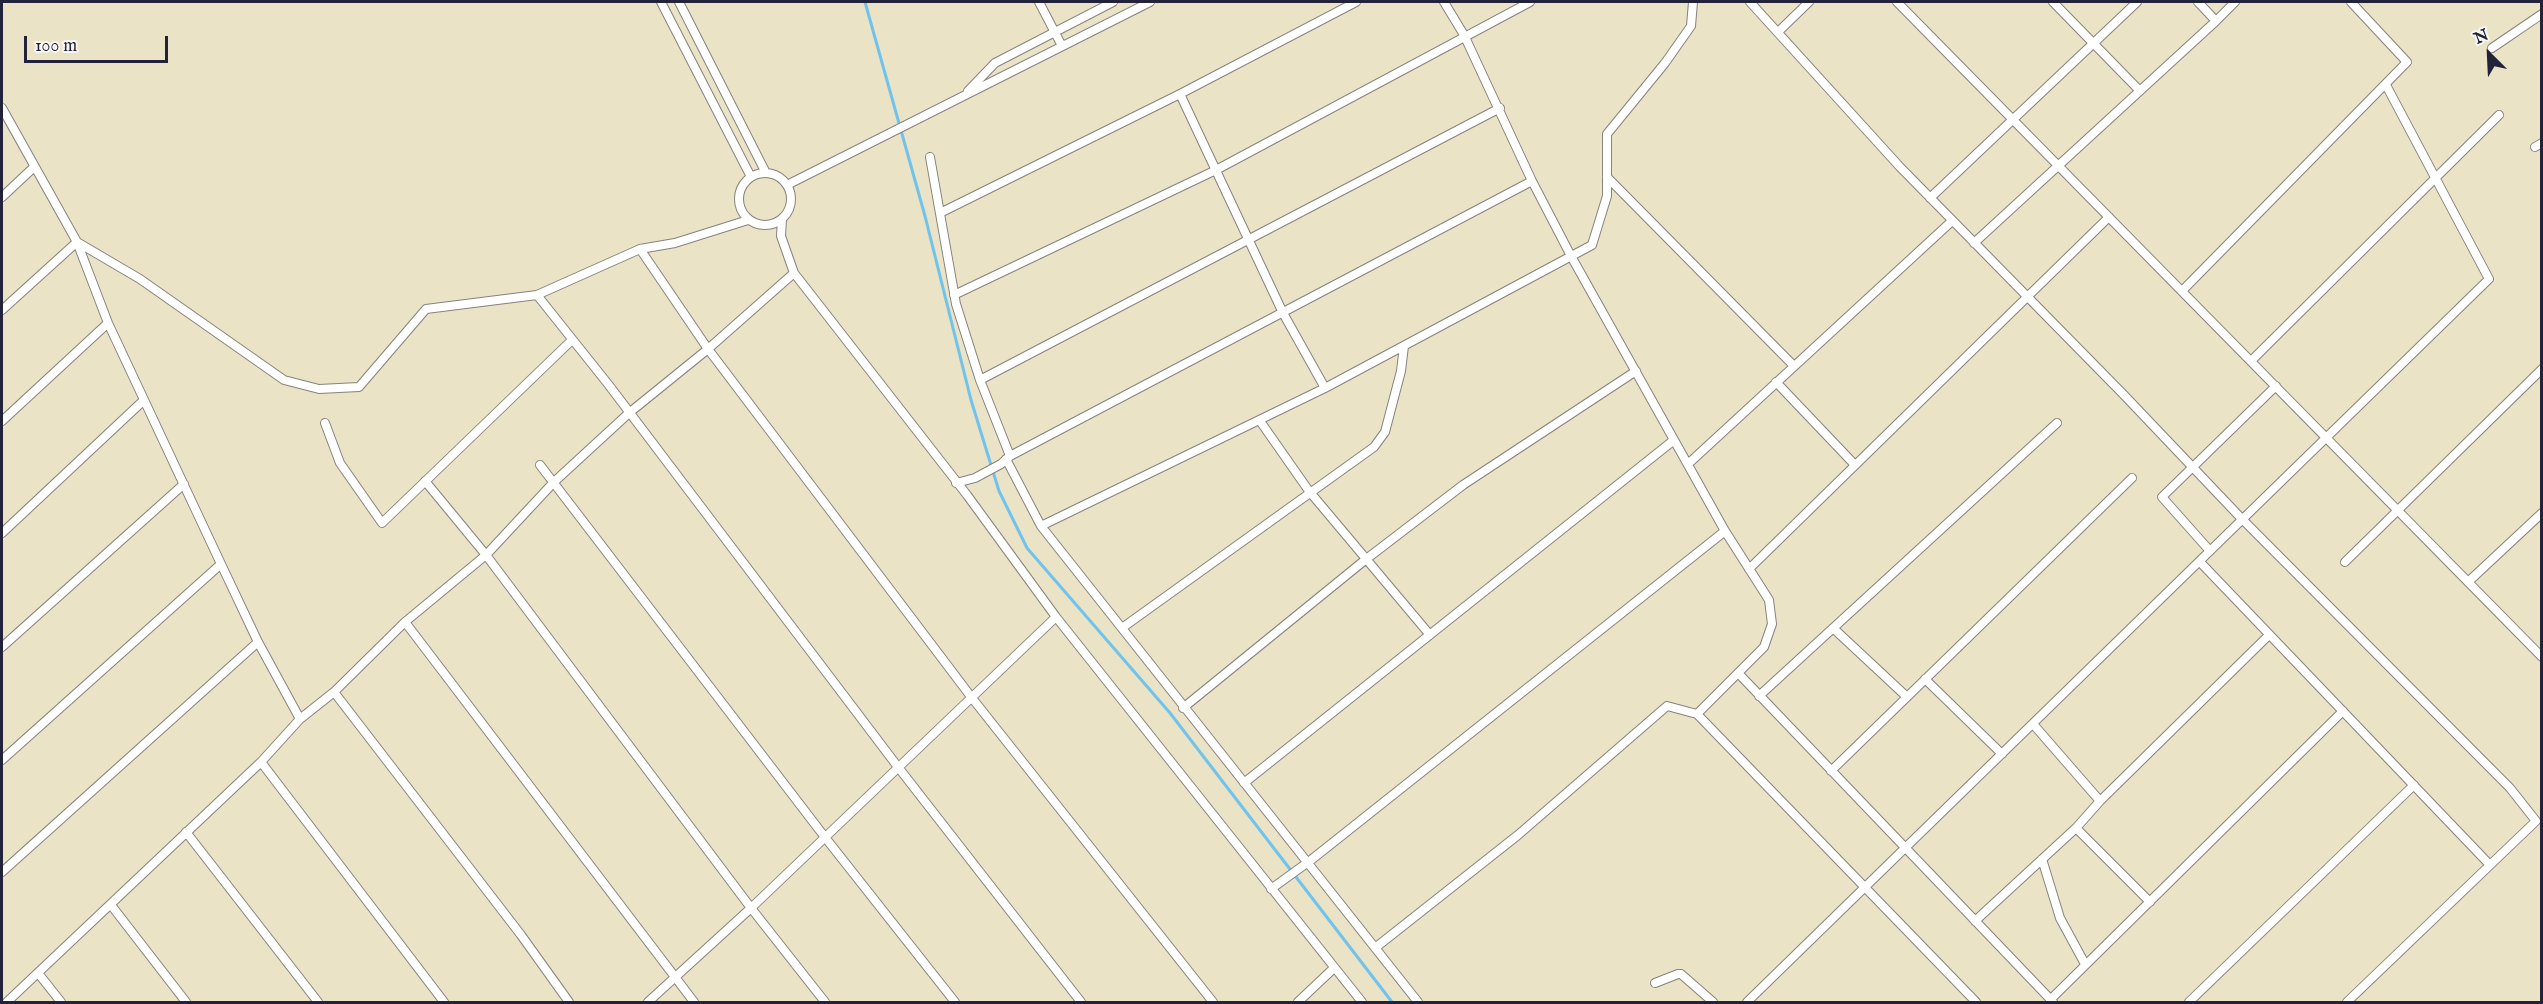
<!DOCTYPE html>
<html>
<head>
<meta charset="utf-8">
<style>
	body { margin:0 }
	#map { position:relative; width:2543px; height:1004px; overflow:hidden; background:#ebe3c5; font-family:"IM FELL English",serif }
	canvas { display:block }
	.frame { position:absolute; inset:0; border:3px solid #22223b; pointer-events:none }
	.north { position:absolute; left:2459px; top:24px; width:60px; height:60px; -webkit-text-stroke:4px #f6f6f2; paint-order:stroke; rotate:336deg; font-size:16px; font-weight:700; line-height:24px; text-align:center; color:#22223b }
	.north::after { content:''; display:block; margin:auto; width:21px; height:27px; background:#22223b; clip-path:polygon(50% 0,100% 100%,50% 72%,0 100%) }
	.scale { position:absolute; left:24px; top:36px; width:144px; height:27px; box-sizing:border-box; border:3px solid #22223b; border-top:0; padding-left:8px; font-size:18px; line-height:21px; white-space:nowrap; color:#22223b; -webkit-text-stroke:4px #f6f6f2; paint-order:stroke }
</style>
</head>
<body>
<div id="map">
<canvas width="2543" height="1004"></canvas>
<div class="frame"></div>
<div class="north">N</div>
<div class="scale">100 m</div>
</div>
<script>
const ctx = document.querySelector('canvas').getContext('2d');
ctx.lineJoin = 'round';
const poly = rows => new Path2D(rows.map(r => 'M' + r).join(''));
function stroke(path, color, width, dash) { ctx.strokeStyle = color; ctx.lineWidth = width; ctx.lineCap = dash ? 'butt' : 'round'; ctx.setLineDash(dash || []); ctx.stroke(path); }
const stream = poly([
	[865,2,925,216,971,400,999,491,1027,548,1170,713,1392,1002]
]);
const minor = poly([
	[661,2,751,177],
	[679,2,766,173],
	[1039,2,1062,46],
	[1750,2,1900,167,2124,395,2241,518,2510,788,2536,821,2347,1002],
	[1897,2,2542,657],
	[2053,2,2140,91],
	[2198,2,2216,21,2235,2],
	[1778,32,1809,2],
	[2492,48,2542,14],
	[968,91,995,63,1113,2],
	[1180,94,1283,313,1325,388],
	[2,108,77,242,108,323,221,564,258,642,300,719],
	[2535,147,2542,143],
	[930,157,956,304,980,380,1010,456],
	'739 199a26 26 0 1 1 52 0a26 26 0 1 1-52 0Z',
	[1607,177,1794,366],
	[787,185,1150,2],
	[2,197,33,168],
	[1930,198,2137,2],
	[940,213,1180,94,1356,2],
	[782,219,781,236,794,273,967,495,1056,617,1362,1002],
	[1974,243,2216,21],
	[640,249,708,349,972,698,1213,1002],
	[2182,291,2407,62,2351,2],
	[537,295,608,384,898,767,1081,1002],
	[954,295,1216,170,1530,2],
	[2,310,77,242,140,279,284,380,319,389,359,387,426,309,537,295,640,249,675,243,748,220],
	[2251,361,2499,115],
	[980,380,1500,108],
	[1776,382,1855,465],
	[2,421,108,323],
	[1260,421,1309,491,1430,635],
	[325,423,340,463,382,523,572,340],
	[1006,459,1041,526,1418,1002],
	[1688,464,1952,221],
	[540,465,824,836,955,1002],
	[425,481,486,555,751,908,825,1002],
	[956,483,975,478,1001,464,1010,456,1532,181],
	[1041,526,1325,388,1592,245,1607,196,1607,134,1665,63,1691,26,1693,2],
	[2,533,144,400],
	[2210,551,2162,497,2276,386],
	[2200,562,2490,865],
	[2345,562,2542,369],
	[1749,569,2109,217],
	[2468,582,2542,513],
	[405,622,694,1002],
	[1122,628,1374,447,1385,432,1401,371,1404,346],
	[1833,628,1907,697],
	[2,647,184,484],
	[1739,674,2053,1002],
	[1925,679,2002,754],
	[334,692,521,935,569,1002],
	[1759,696,2057,423],
	[1183,708,1365,560,1463,485,1636,371],
	[1697,714,1976,1002],
	[2033,724,2100,801,2076,828,2150,902],
	[2,760,221,564],
	[261,762,444,1002],
	[1831,771,2132,478],
	[1244,783,1674,440],
	[2100,801,2269,635],
	[186,832,318,1002],
	[2042,859,2060,918,2085,964],
	[2,872,258,642],
	[1271,889,1311,860,1725,531],
	[111,905,186,1002],
	[1975,921,2076,828],
	[1375,948,1518,835,1667,706,1697,714,1764,647,1772,624,1769,600,1725,531,1571,256,1532,181,1464,35,1444,2],
	[38,973,61,1002],
	[1655,983,1678,974,1681,974,1713,1002],
	[2050,1000,2343,711],
	[7,1002,261,762,300,719,334,692,405,622,486,555,554,482,629,413,708,349,794,273],
	[648,1002,751,908,1056,617],
	[1298,1002,1334,968],
	[1747,1002,2489,279,2386,85],
	[2189,1002,2414,785]
]);
stroke(stream, '#70c3ec', 3);
stroke(minor, '#868280', 10);
stroke(minor, '#fff', 8);
</script>
</body>
</html>
